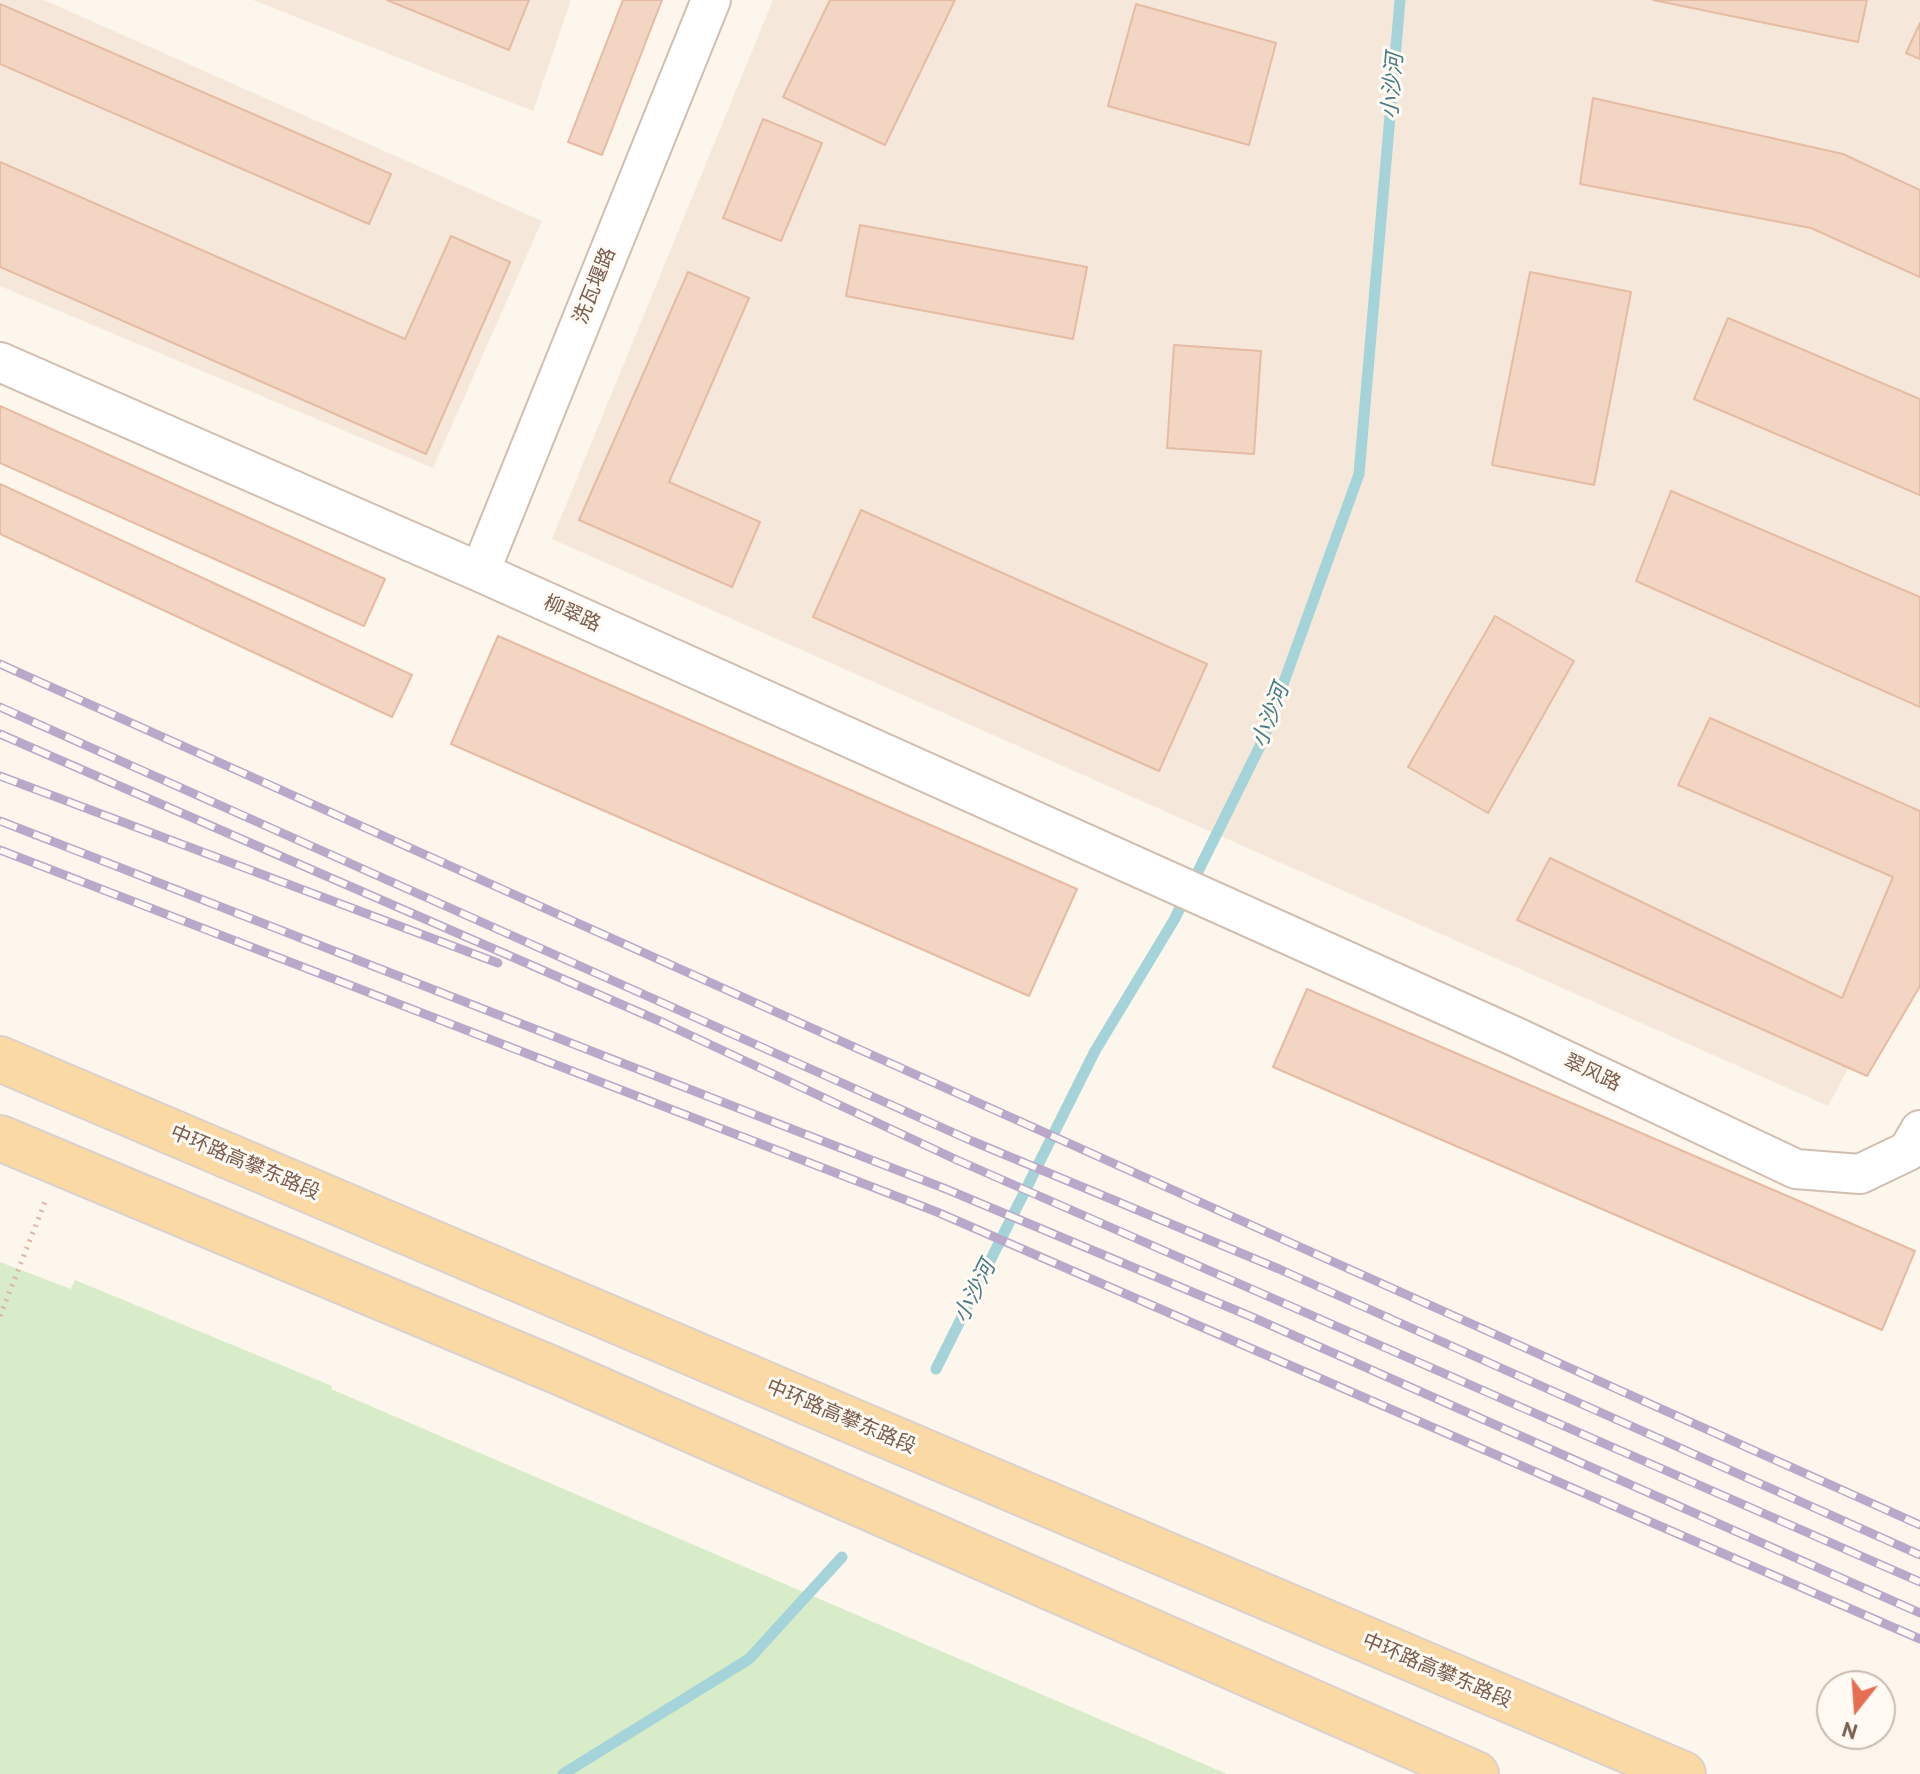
<!DOCTYPE html>
<html>
<head>
<meta charset="utf-8">
<style>
	body { margin:0 }
	#map { position:relative; width:1920px; height:1774px; overflow:hidden; background:#fdf6ec; font-family:"PT Sans",sans-serif }
	canvas { display:block }
	.north { position:absolute; left:1816px; top:1670px; width:80px; height:80px; box-sizing:border-box; background:#fffaf3; border:2px solid #cabbb1; border-radius:50%; rotate:197deg; font-size:22px; font-weight:700; line-height:32px; text-align:center; color:#7a5c4d }
	.north::after { content:''; display:block; margin:auto; width:28px; height:36px; background:#e76f51; clip-path:polygon(50% 0,100% 100%,50% 72%,0 100%) }
</style>
</head>
<body>
<div id="map">
<canvas width="1920" height="1774"></canvas>
<div class="north">N</div>
</div>
<script>
const ctx = document.querySelector('canvas').getContext('2d');
ctx.lineJoin = 'round';
function paint(path, color) { ctx.fillStyle = color; ctx.fill(path, 'evenodd'); }
const poly = rows => new Path2D(rows.map(r => 'M' + r).join(''));
function stroke(path, color, width, dash) { ctx.strokeStyle = color; ctx.lineWidth = width; ctx.lineCap = dash ? 'butt' : 'round'; ctx.setLineDash(dash || []); ctx.stroke(path); }
function drawText(font, color, halo, rows, align = 'center') {
  ctx.font = font + ' "PT Sans","Noto Sans SC",sans-serif'; ctx.lineWidth = 6; ctx.setLineDash([]); ctx.textBaseline = 'middle'; ctx.strokeStyle = halo; ctx.fillStyle = color; for (const [text, x, y, turn = 0] of rows) {
    ctx.save(); ctx.translate(x, y); ctx.rotate((+turn || 0) * Math.PI / 180); ctx.textAlign = isNaN(turn) ? turn : align; if (halo) ctx.strokeText(text, 0, 0); ctx.fillText(text, 0, 0); ctx.restore();
  }
}
const residential = poly([
	[0,0,44,0,542,221,433,468,0,286],
	[253,0,571,0,533,111],
	[773,0,1920,0,1920,934,1828,1106,552,539]
]);
const green = poly([
	[0,1262,71,1289,75,1280,332,1386,331,1389,1227,1774,0,1774]
]);
const stream = poly([
	[936,1369,1095,1051,1174,920,1263,740,1359,474,1400,0],
	[563,1774,749,1659,842,1557]
]);
const building = poly([
	[387,0,529,0,509,50,387,0],
	[623,0,662,0,602,155,568,142,623,0],
	[830,0,955,0,885,145,783,97,830,0],
	[1653,0,1867,0,1858,42,1653,0],
	[0,4,391,174,369,224,0,64,0,4],
	[1136,4,1276,43,1249,145,1108,106,1136,4],
	[1920,23,1920,59,1906,53,1920,23],
	[1593,98,1843,154,1920,190,1920,277,1811,228,1580,184,1593,98],
	[763,119,822,143,781,241,723,218,763,119],
	[0,162,405,339,451,236,510,262,426,454,0,267,0,162],
	[860,225,1087,267,1073,339,846,296,860,225],
	[688,272,749,298,669,482,760,522,732,587,579,520,688,272],
	[1530,272,1631,292,1594,485,1492,465,1530,272],
	[1728,318,1920,399,1920,495,1694,399,1728,318],
	[1174,345,1261,351,1254,454,1167,448,1174,345],
	[0,406,385,579,364,626,0,463,0,406],
	[0,484,412,675,392,717,0,534,0,484],
	[1671,491,1920,597,1920,707,1636,581,1671,491],
	[861,510,1207,664,1159,771,813,617,861,510],
	[1495,616,1574,661,1488,813,1408,767,1495,616],
	[498,636,1077,889,1029,996,451,744,498,636],
	[1710,718,1920,811,1920,986,1867,1076,1517,920,1550,858,1842,998,1893,877,1678,785,1710,718],
	[1307,989,1915,1251,1882,1330,1273,1067,1307,989]
]);
const path = poly([
	[0,1316,45,1202]
]);
const street = poly([
	[0,362,480,572,1516,1037,1796,1169,1860,1174,1908,1151,1920,1130],
	[480,572,711,0]
]);
const primary = poly([
	[0,1059,1683,1774],
	[0,1138,557,1371,1476,1774]
]);
const rail = poly([
	[0,664,1920,1525],
	[0,707,972,1141,1279,1269,1920,1555],
	[0,734,664,1023,957,1160,1920,1582],
	[0,776,498,963],
	[0,821,946,1189,1252,1317,1920,1613],
	[0,850,937,1212,1920,1639]
]);
const streetNames = [
	["洗瓦堰路",595,286,-68],
	["柳翠路",572,614,24],
	["翠风路",1592,1073,25],
	["中环路高攀东路段",245,1163,23],
	["中环路高攀东路段",841,1417,23],
	["中环路高攀东路段",1437,1671,23]
];
const waterNames = [
	["小沙河",1393,86,-85],
	["小沙河",1271,716,-69],
	["小沙河",975,1292,-63]
];
paint(residential, '#f5e8da');
paint(green, '#d8ecc9');
stroke(stream, '#a5d3da', 11);
paint(building, '#f3d5c3');
stroke(building, '#e6bba3', 2);
stroke(street, '#d1beb0', 42);
stroke(primary, '#dad1cd', 48);
stroke(path, '#d9b8a5', 5, [2, 6]);
stroke(street, '#fff', 38);
stroke(primary, '#fbd9a5', 44);
stroke(rail, '#b9a8c9', 9);
stroke(rail, '#fffaf3', 6, [18]);
drawText('20px', '#7a5c4d', '#fffaf3', streetNames);
drawText('italic 22px', '#437c86', '#fffaf3', waterNames);
</script>
</body>
</html>
